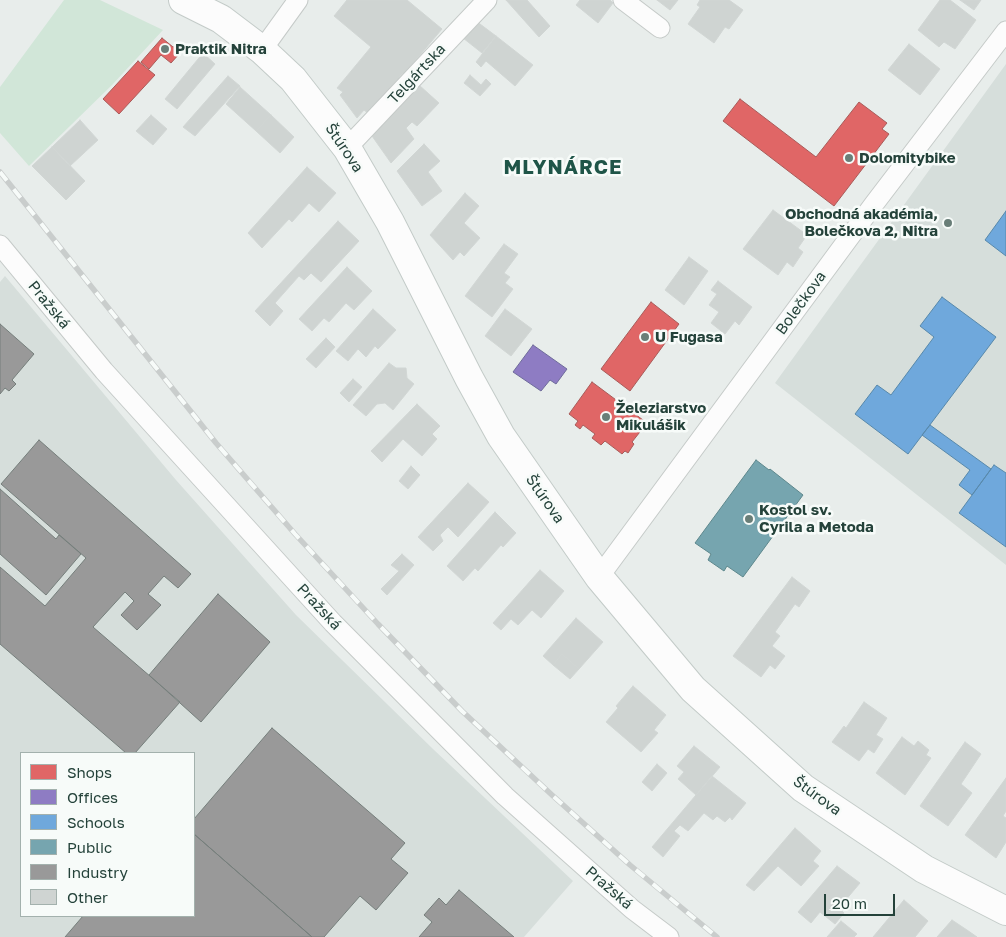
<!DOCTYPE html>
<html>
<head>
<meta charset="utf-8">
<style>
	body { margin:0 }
	#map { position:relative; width:1006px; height:937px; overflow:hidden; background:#e8edeb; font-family:"Golos Text",sans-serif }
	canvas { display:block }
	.legend { position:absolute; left:20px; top:752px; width:175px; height:165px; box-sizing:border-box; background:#f7fbf9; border:1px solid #a3b1ad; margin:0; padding:6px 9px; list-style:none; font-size:15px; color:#24423a }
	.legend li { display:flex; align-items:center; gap:10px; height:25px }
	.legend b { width:25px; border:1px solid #a3b1ad }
	.scale { position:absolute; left:824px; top:894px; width:71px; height:22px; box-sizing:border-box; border:2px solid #24423a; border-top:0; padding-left:6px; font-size:15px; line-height:18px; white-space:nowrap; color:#24423a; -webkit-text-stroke:4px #f7fbf9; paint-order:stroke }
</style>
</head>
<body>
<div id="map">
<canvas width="1006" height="937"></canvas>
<ul class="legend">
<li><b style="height:14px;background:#e06666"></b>Shops</li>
<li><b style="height:14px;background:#8e7cc3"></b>Offices</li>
<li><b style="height:14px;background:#6fa8dc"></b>Schools</li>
<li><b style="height:14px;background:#76a5af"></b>Public</li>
<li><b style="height:14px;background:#999"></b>Industry</li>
<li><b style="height:14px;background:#cfd4d2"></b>Other</li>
</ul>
<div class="scale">20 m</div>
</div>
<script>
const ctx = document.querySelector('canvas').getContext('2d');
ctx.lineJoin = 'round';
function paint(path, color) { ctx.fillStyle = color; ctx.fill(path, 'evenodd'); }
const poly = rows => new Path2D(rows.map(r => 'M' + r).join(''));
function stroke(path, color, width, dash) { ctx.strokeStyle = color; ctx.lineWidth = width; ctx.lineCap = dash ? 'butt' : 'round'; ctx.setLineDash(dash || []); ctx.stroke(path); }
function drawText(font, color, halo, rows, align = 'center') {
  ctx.font = font + ' "Golos Text",sans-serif'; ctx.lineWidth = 5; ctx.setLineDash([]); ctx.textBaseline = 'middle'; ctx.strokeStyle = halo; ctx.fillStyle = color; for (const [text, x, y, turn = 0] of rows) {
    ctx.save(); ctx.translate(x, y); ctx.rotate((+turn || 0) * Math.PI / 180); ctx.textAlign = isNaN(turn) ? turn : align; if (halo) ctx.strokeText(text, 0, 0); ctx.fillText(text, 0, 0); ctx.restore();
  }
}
const built = poly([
	[1006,64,1006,565,775,383],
	[5,276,176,480,296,615,433,749,573,881,524,937,0,937,0,282],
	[21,753,194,753,194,916,21,916]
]);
const green = poly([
	[64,0,100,0,163,30,112,85,29,166,0,133,0,87]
]);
const shops = poly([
	[162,38,173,47,177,46,177,50,180,53,171,63,161,55,149,69,141,62,162,38],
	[138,61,155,75,119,114,103,99,138,61],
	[740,99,816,157,859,102,887,123,882,129,889,134,834,206,723,121,740,99],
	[651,302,679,324,630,391,601,369,651,302],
	[592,382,647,423,632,442,634,444,628,453,625,451,622,454,605,441,601,445,592,438,595,434,583,425,580,429,575,425,578,421,569,414,592,382]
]);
const offices = poly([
	[533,345,567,369,556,384,550,380,541,391,513,372,533,345]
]);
const schools = poly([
	[1006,211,1006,256,985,240,1006,211],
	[942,297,996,337,908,454,855,414,877,385,891,395,934,337,920,326,942,297],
	[930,425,991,469,972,495,959,485,970,470,922,435,930,425],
	[994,465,1006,473,1006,547,959,513,994,465]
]);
const public = poly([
	[756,460,769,470,770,469,803,495,743,577,727,566,724,571,708,560,711,554,695,543,756,460]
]);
const industry = poly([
	[0,324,34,354,12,380,16,384,9,391,5,388,0,394,0,324],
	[39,440,191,574,178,588,164,576,148,594,161,605,137,630,121,615,134,601,125,592,93,627,180,702,135,753,126,753,0,644,0,567,45,606,86,558,1,484,39,440],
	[0,489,56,539,59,535,81,554,46,595,0,554,0,489],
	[218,594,270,642,201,722,149,675,218,594],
	[272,728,405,843,391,859,408,873,376,910,360,896,324,937,312,937,194,834,194,819,272,728],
	[194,834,312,937,65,937,83,916,194,916,194,834],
	[459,890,514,937,419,937,432,922,424,915,439,898,446,905,459,890]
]);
const building = poly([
	[347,0,407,0,442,29,404,74,403,73,369,114,364,110,357,118,340,95,343,92,337,88,371,47,334,16,347,0],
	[506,0,527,0,550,26,539,37,506,0],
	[580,0,610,0,613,3,598,23,576,5,580,0],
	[657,0,678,0,670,10,657,0],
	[700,0,729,0,743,10,729,29,725,27,714,43,688,24,700,7,697,5,700,0],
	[940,0,950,0,976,20,955,49,944,42,939,47,918,30,940,0],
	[960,0,981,0,974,10,960,0],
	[476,21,496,36,482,53,463,38,476,21],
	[496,36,533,65,515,86,486,61,481,67,476,62,496,36],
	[909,44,940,69,920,95,888,70,909,44],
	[203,53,215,64,177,109,165,99,203,53],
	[470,75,481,85,486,79,491,84,480,96,464,83,470,75],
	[228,76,240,86,195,136,183,127,228,76],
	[419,85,439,103,417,126,412,122,406,128,414,139,391,163,372,136,419,85],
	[240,87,271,115,256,131,226,104,240,87],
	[151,115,167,129,153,145,136,131,151,115],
	[271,115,294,137,280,153,256,131,271,115],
	[80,120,98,140,70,166,52,147,80,120],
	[424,144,440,161,428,172,442,191,422,206,397,171,424,144],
	[52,147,85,181,66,200,32,166,52,147],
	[307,167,336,193,319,212,309,203,292,222,289,219,262,248,248,233,307,167],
	[465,193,479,206,464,223,480,238,464,256,460,252,453,260,430,235,465,193],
	[773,210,807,235,798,248,803,252,793,267,787,262,778,275,743,249,773,210],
	[338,221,359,241,321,282,311,273,304,280,299,276,275,303,283,311,270,326,255,311,338,221],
	[504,244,518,254,504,273,510,277,505,283,513,289,492,317,465,296,504,244],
	[689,257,708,271,684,305,665,290,689,257],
	[347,267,372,291,354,310,346,303,329,322,324,318,312,331,299,319,347,267],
	[718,281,752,307,739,325,735,321,725,334,711,323,719,312,709,305,717,294,711,290,718,281],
	[373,309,396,330,378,349,375,346,366,357,358,349,348,361,336,351,373,309],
	[505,309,532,329,511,356,485,336,505,309],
	[326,338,335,347,316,368,306,359,326,338],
	[389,363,396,368,406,368,407,378,414,384,393,410,385,403,377,404,366,416,353,405,389,363],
	[353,379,362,387,349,402,340,393,353,379],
	[417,404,440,426,432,434,437,439,422,456,403,439,382,462,371,451,417,404],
	[411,466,420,475,408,489,399,481,411,466],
	[468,483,489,502,458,537,448,527,440,535,443,541,433,551,418,537,468,483],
	[495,512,516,533,503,547,501,545,478,571,475,568,463,581,447,566,495,512],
	[402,554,414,565,387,595,381,589,399,571,391,565,402,554],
	[540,570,564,591,541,618,532,610,518,625,511,619,501,630,493,623,540,570],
	[792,577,810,591,799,607,795,604,775,632,780,636,772,646,785,656,775,669,770,665,761,677,733,656,792,577],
	[576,618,603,642,579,669,562,654,553,665,543,656,576,618],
	[562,654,579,669,570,679,553,665,562,654],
	[633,686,666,715,654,730,658,733,641,752,606,722,618,708,616,706,633,686],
	[864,702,887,718,876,735,883,739,874,753,868,749,859,761,832,742,844,726,846,728,864,702],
	[902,737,914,746,918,741,929,750,926,755,931,758,905,795,876,773,902,737],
	[965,742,981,754,961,784,972,793,948,826,920,806,965,742],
	[694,746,720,767,696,795,678,779,684,772,677,766,694,746],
	[657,764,667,773,652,791,642,782,657,764],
	[712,776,746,803,732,820,730,817,725,822,717,816,713,820,704,813,688,831,680,825,674,831,680,836,663,857,652,847,712,776],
	[1006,778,1006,811,1003,816,1006,818,1006,842,996,858,965,835,1006,778],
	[795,828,821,851,813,861,819,866,801,886,778,866,754,891,746,885,795,828],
	[837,866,860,883,839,908,844,913,835,924,820,912,811,923,798,912,837,866],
	[904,900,928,921,915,937,873,937,904,900],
	[952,920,967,930,977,937,937,937,952,920],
	[841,921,857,934,854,937,827,937,841,921]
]);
const street = poly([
	[623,0,660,28],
	[262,50,298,0],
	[347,148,487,0],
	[0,245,104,371,333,623,505,796,632,909,669,937],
	[599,577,874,204,1006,31]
]);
const secondary = poly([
	[183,0,221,19,262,50,293,79,347,148,390,222,469,378,501,436,599,577,693,689,803,788,924,869,1006,911]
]);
const rail = poly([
	[0,172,216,443,295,534,378,624,462,711,552,795,630,865,717,937]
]);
const markers = [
	[165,49,5,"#697e78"],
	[849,158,5,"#697e78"],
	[948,223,5,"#697e78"],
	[645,337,5,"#697e78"],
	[606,417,5,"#697e78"],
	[749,519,5,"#697e78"]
];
const poiNames = [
	["Praktik Nitra",175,49],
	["Dolomitybike",859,158],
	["Obchodná akadémia,",938,214,"right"],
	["Bolečkova 2, Nitra",938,231,"right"],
	["U Fugasa",655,337],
	["Železiarstvo",616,408],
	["Mikulášik",616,425],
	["Kostol sv.",759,510],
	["Cyrila a Metoda",759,527]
];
const streetNames = [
	["Telgártska",417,74,-47],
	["Štúrova",344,148,56],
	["Bolečkova",801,303,-54],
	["Pražská",49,305,51],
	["Štúrova",545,499,55],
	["Pražská",319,607,47],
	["Štúrova",817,796,36],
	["Pražská",609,888,41]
];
const districtNames = [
	["MLYNÁRCE",563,168]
];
paint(built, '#d6dedb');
paint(green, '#d1e6d8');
paint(shops, '#e06666');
stroke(shops, '#a85b59', 1);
paint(offices, '#8e7cc3');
stroke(offices, '#6e6b9a', 1);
paint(schools, '#6fa8dc');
stroke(schools, '#5889ab', 1);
paint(public, '#76a5af');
stroke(public, '#5d878c', 1);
paint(industry, '#999');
stroke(industry, '#767f7c', 1);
paint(building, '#cfd4d2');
stroke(building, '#d1d6d4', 1);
stroke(street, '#c5cac8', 21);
stroke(secondary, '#c3cbc8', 30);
stroke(street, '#fcfcfc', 19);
stroke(secondary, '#fcfcfc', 28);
stroke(rail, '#c9cdcc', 5.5);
stroke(rail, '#f7fbf9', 4, [11]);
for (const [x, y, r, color] of markers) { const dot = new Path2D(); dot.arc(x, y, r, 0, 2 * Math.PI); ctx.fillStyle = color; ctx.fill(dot); stroke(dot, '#f7fbf9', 2); }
drawText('bold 15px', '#24423a', '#f7fbf9', poiNames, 'left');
drawText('15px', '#24423a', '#f7fbf9', streetNames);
ctx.letterSpacing = '1px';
drawText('bold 20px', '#1f5548', '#f7fbf9', districtNames);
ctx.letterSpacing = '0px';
</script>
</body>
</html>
